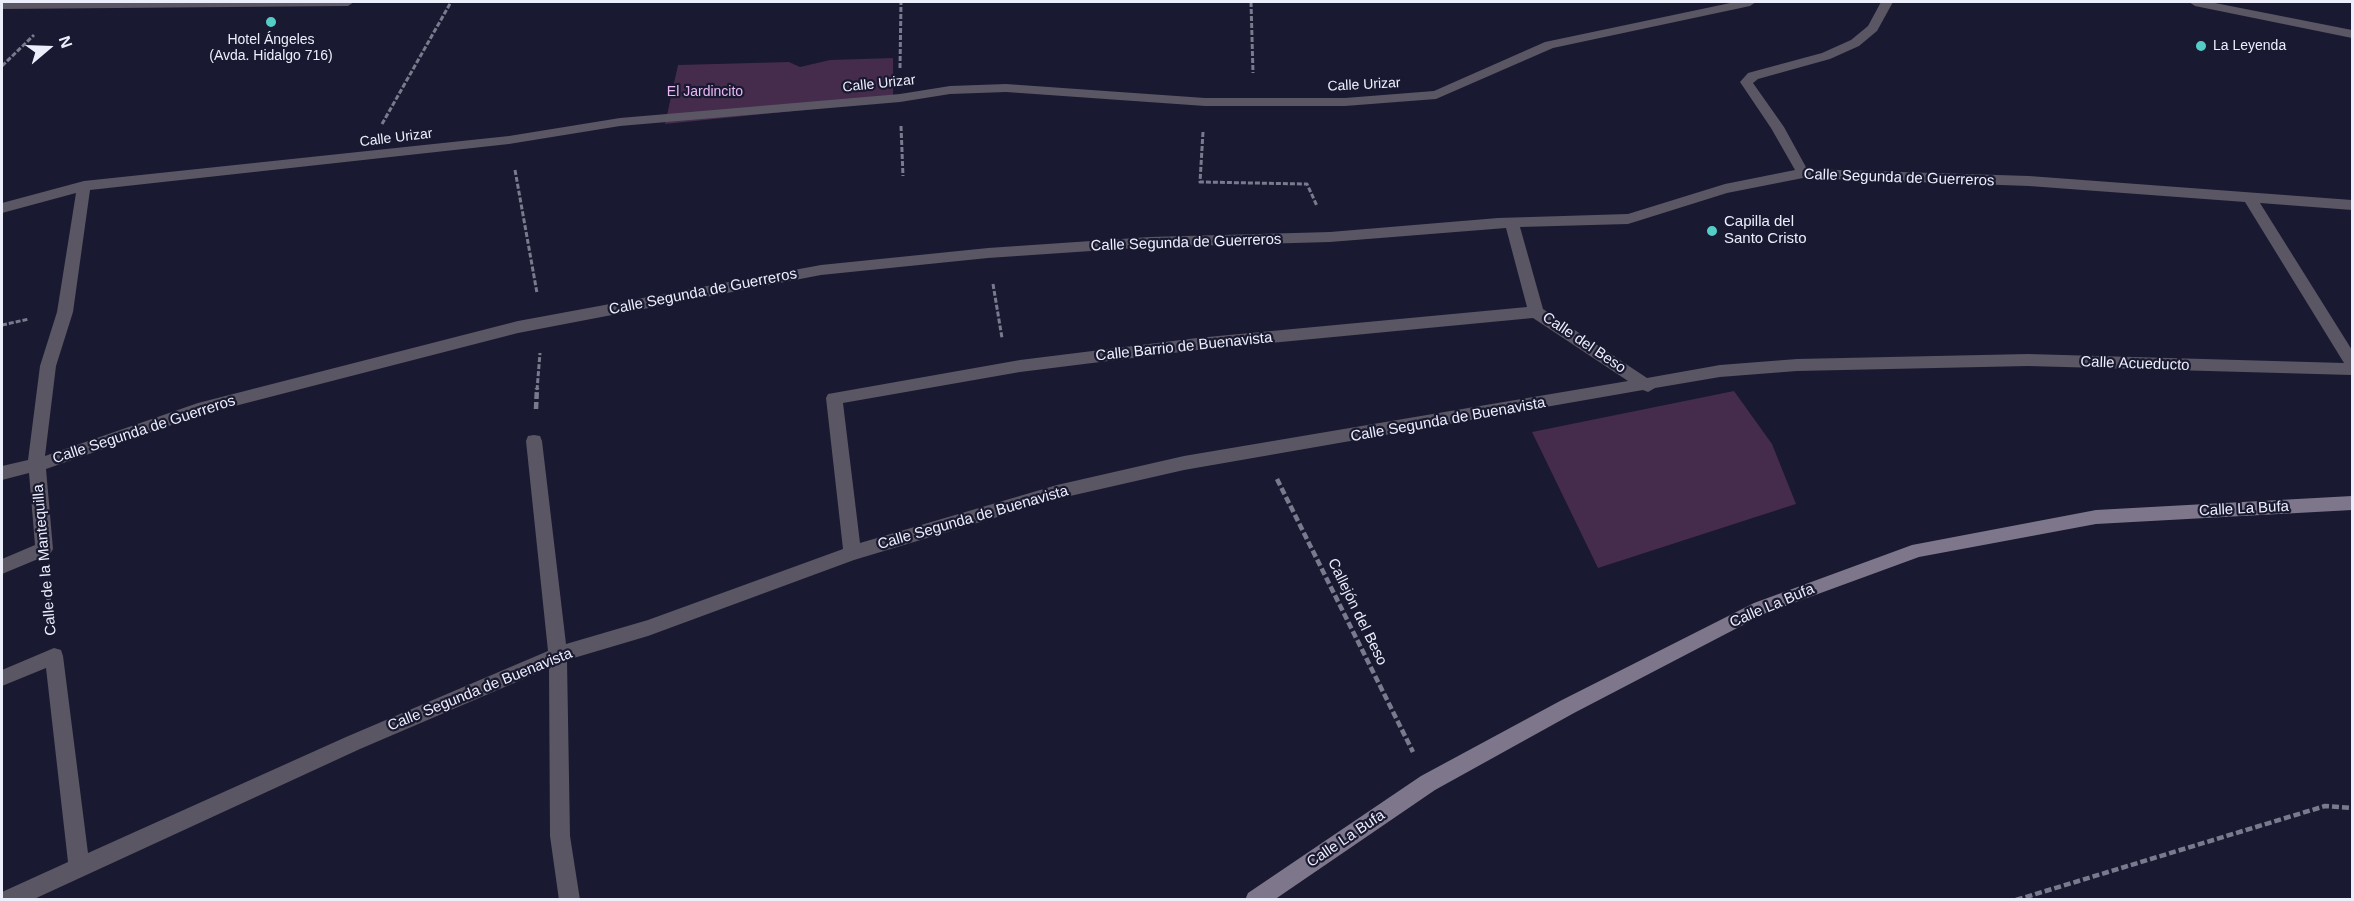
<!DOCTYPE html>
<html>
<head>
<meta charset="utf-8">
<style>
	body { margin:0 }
	#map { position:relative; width:2354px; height:901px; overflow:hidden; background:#191931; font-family:Arial,sans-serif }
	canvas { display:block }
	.frame { position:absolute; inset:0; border:3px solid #edeefc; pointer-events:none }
	.north { position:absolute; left:18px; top:18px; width:60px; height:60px; -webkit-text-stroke:4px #191931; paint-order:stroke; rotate:71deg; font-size:16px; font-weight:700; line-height:24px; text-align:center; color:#edeefc }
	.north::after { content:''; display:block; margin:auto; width:21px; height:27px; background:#edeefc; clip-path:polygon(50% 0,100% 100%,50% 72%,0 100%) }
</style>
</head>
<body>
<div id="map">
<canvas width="2354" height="901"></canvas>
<div class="frame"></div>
<div class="north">N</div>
</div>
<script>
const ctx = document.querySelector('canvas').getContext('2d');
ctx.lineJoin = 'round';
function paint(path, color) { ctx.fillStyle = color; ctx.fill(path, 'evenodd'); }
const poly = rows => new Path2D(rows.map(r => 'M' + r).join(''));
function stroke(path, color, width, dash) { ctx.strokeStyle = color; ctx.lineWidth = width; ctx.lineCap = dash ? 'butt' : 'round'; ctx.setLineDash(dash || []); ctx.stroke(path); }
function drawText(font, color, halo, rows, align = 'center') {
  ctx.font = font + ' Arial,sans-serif'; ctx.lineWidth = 4.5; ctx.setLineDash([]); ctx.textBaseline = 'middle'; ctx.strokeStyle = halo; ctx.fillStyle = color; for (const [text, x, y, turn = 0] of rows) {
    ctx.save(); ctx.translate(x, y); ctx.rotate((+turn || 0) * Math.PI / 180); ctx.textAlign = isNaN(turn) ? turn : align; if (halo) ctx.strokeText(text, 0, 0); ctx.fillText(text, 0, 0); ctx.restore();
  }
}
const green = poly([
	[893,58,893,101,665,124,678,65,789,62,800,67,830,60],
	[1734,391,1772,444,1796,504,1598,568,1532,432]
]);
const pathFar1 = poly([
	[1251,2,1253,73],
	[2,66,34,35],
	[900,68,901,2],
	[382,124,451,2],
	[901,126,903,176],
	[1203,132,1200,182,1307,184,1317,206],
	[515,170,537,293],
	[993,284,1002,338],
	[2,325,29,319],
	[537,390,540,353]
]);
const path = poly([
	[536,409,537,388],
	[1277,479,1413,752],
	[47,583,51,623],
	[2016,900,2325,806,2352,808]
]);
const minor = poly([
	[1735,2,1756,2,1750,6,1553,48,1436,99,1345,106,1205,106,1006,92,950,94,900,102,620,126,509,144,90,190,73,312,56,366,45,456,198,403,518,321,821,265,988,248,1150,237,1330,232,1498,218,1628,214,1725,184,1795,170,1771,128,1740,82,1748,73,1822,53,1851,40,1868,26,1881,2,1893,2,1877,31,1859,46,1830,59,1758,79,1753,83,1784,127,1807,169,2029,176,2352,200,2352,210,2260,203,2352,350,2352,375,2028,366,1797,371,1720,377,1655,388,1648,392,1643,390,1184,470,1057,499,854,560,648,636,567,660,570,836,580,900,559,900,550,836,549,668,360,749,32,900,2,900,2,892,68,862,46,668,2,686,2,670,54,648,61,650,63,656,88,853,346,737,548,651,526,441,528,436,534,435,540,436,542,441,566,644,648,620,843,549,826,398,828,394,1020,360,1197,338,1527,307,1506,228,1330,242,1150,247,988,258,821,275,518,333,200,415,46,469,53,549,50,554,2,574,2,559,35,545,29,473,2,480,2,466,28,460,40,366,57,312,76,193,2,213,2,203,84,181,509,136,620,118,900,94,950,86,1006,84,1205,98,1345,98,1434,91,1545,42,1735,2],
	[1803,178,2029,186,2245,202,2344,363,2028,354,1797,359,1720,365,1647,378,1543,309,1520,227,1628,224,1727,193,1803,178],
	[1533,318,1628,381,1184,456,1057,485,860,543,843,403,1020,372,1197,350,1533,318]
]);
const tertiary = poly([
	[2,2,354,2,348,6,2,9,2,2],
	[2189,2,2210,2,2352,30,2352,38,2195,6,2189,2]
]);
const secondary = poly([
	[2352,496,2352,510,2096,524,1919,557,1766,613,1574,713,1435,790,1274,900,1245,900,1248,893,1421,776,1560,701,1754,603,1912,545,2096,510,2352,496]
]);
const markers = [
	[271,22,6,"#54cdc7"],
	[2201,46,6,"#54cdc7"],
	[1712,231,6,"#54cdc7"]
];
const farPoinames = [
	["Hotel Ángeles",271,40],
	["(Avda. Hidalgo 716)",271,56],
	["La Leyenda",2213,46,"left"]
];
const farStreetnames = [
	["Calle Urizar",879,84,-6],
	["Calle Urizar",1364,85,-3],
	["Calle Urizar",396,138,-7]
];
const farParknames = [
	["El Jardincito",705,92]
];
const streetNames = [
	["Calle Segunda de Guerreros",1899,178,2],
	["Calle Segunda de Guerreros",1186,243,-2],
	["Calle Segunda de Guerreros",703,292,-11],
	["Calle del Beso",1584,343,34],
	["Calle Barrio de Buenavista",1184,347,-6],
	["Calle Acueducto",2135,364,2],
	["Calle Segunda de Buenavista",1448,420,-10],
	["Calle Segunda de Guerreros",144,430,-18],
	["Calle La Bufa",2244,509,-3],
	["Calle Segunda de Buenavista",973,518,-16],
	["Calle de la Mantequilla",45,560,-95],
	["Calle La Bufa",1772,606,-23],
	["Callejón del Beso",1357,612,64],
	["Calle Segunda de Buenavista",480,690,-22],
	["Calle La Bufa",1346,839,-34]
];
const poiNames = [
	["Capilla del",1724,222],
	["Santo Cristo",1724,239]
];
paint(green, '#452b4c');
stroke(pathFar1, '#7a7a8e', 3, [5, 2]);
stroke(path, '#7a7a8e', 4.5, [7, 3]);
paint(minor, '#5a5663');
paint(tertiary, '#5a5663');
paint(secondary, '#7e778b');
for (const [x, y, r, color] of markers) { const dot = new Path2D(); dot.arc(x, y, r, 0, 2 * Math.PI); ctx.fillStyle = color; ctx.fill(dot); stroke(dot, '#191931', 2); }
drawText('14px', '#edeefc', '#191931', farPoinames);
drawText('14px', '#edeefc', '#191931', farStreetnames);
drawText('14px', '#e9b9f5', '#191931', farParknames);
drawText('15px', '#edeefc', '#191931', streetNames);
drawText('15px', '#edeefc', '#191931', poiNames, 'left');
</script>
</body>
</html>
